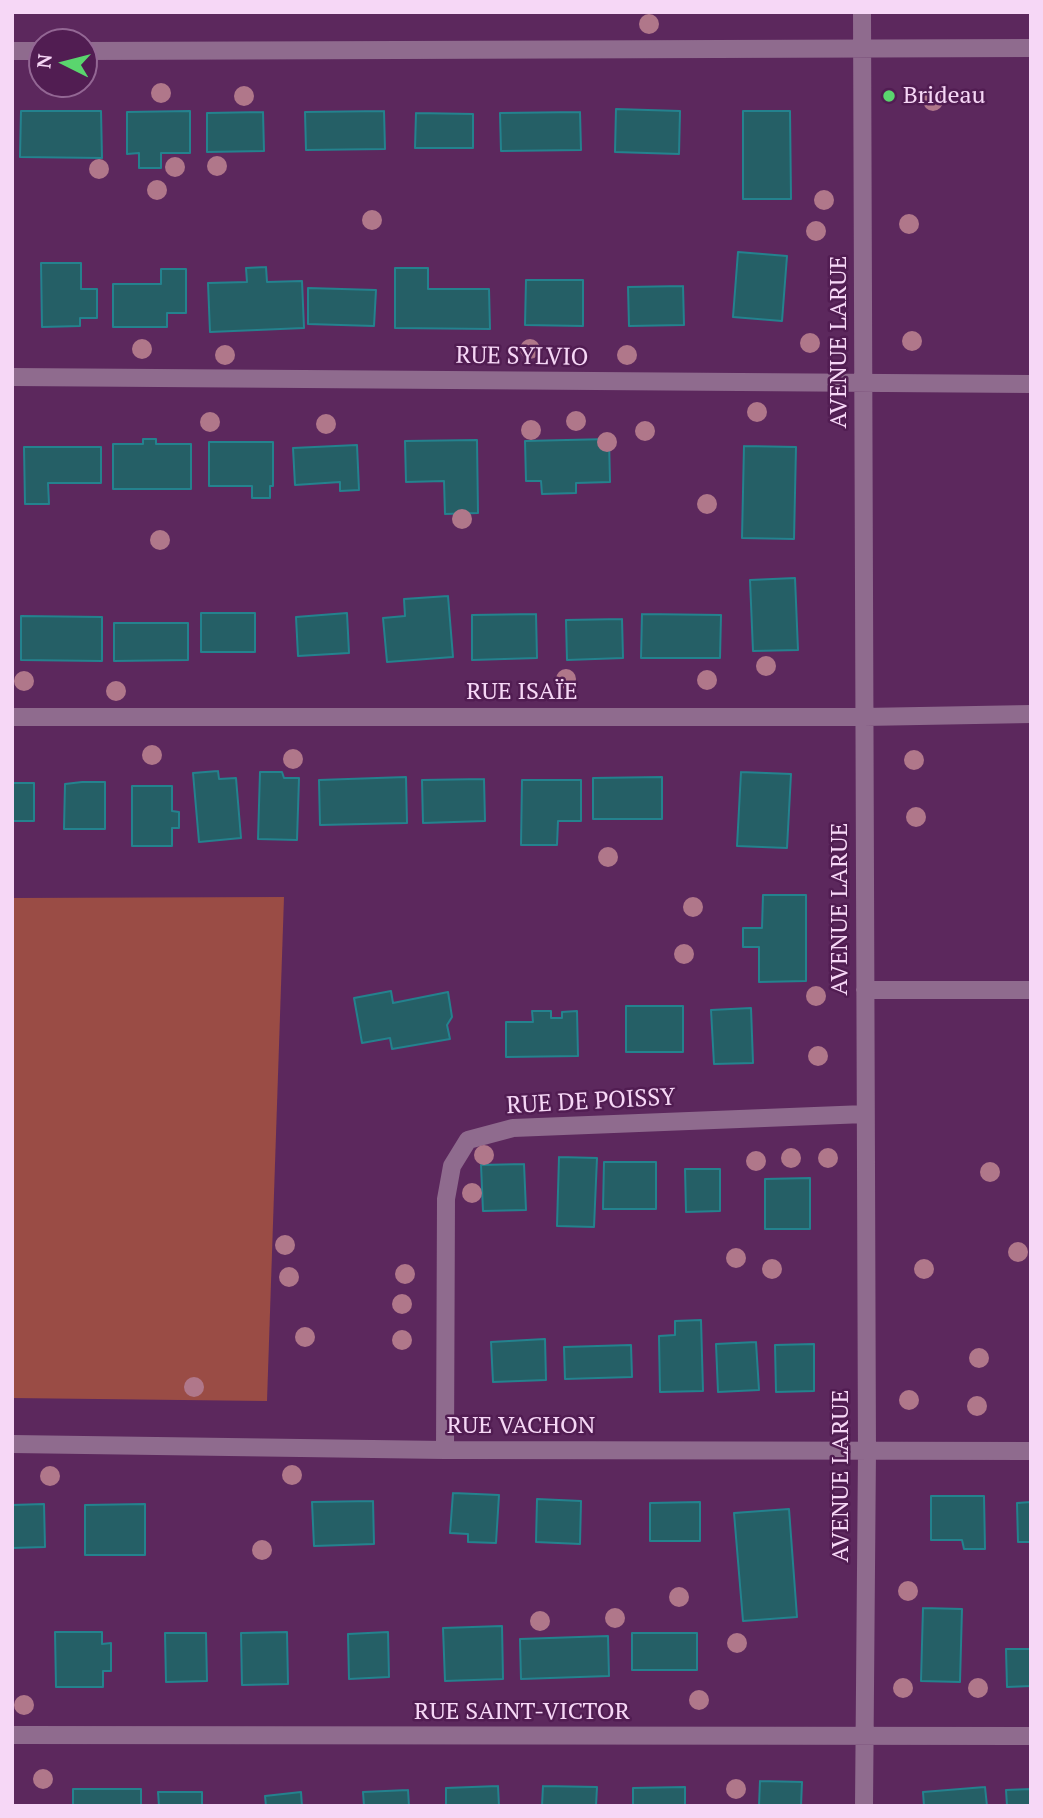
<!DOCTYPE html>
<html>
<head>
<meta charset="utf-8">
<style>
	body { margin:0 }
	#map { position:relative; width:1043px; height:1818px; overflow:hidden; background:#5c285d; font-family:"PT Serif",serif }
	canvas { display:block }
	.frame { position:absolute; inset:0; border:14px solid #f6d7f6; pointer-events:none }
	.north { position:absolute; left:28px; top:28px; width:70px; height:70px; box-sizing:border-box; background:#511d52; border:2px solid #936794; border-radius:50%; rotate:276deg; font-size:19px; font-weight:700; line-height:28px; text-align:center; color:#f6d7f6 }
	.north::after { content:''; display:block; margin:auto; width:24px; height:32px; background:#5ad56e; clip-path:polygon(50% 0,100% 100%,50% 72%,0 100%) }
</style>
</head>
<body>
<div id="map">
<canvas width="1043" height="1818"></canvas>
<div class="frame"></div>
<div class="north">N</div>
</div>
<script>
const ctx = document.querySelector('canvas').getContext('2d');
ctx.lineJoin = 'round';
function paint(path, color) { ctx.fillStyle = color; ctx.fill(path, 'evenodd'); }
const poly = rows => new Path2D(rows.map(r => 'M' + r).join(''));
function stroke(path, color, width, dash) { ctx.strokeStyle = color; ctx.lineWidth = width; ctx.lineCap = dash ? 'butt' : 'round'; ctx.setLineDash(dash || []); ctx.stroke(path); }
function drawText(font, color, halo, rows, align = 'center') {
  ctx.font = font + ' "PT Serif",serif'; ctx.lineWidth = 5; ctx.setLineDash([]); ctx.textBaseline = 'middle'; ctx.strokeStyle = halo; ctx.fillStyle = color; for (const [text, x, y, turn = 0] of rows) {
    ctx.save(); ctx.translate(x, y); ctx.rotate((+turn || 0) * Math.PI / 180); ctx.textAlign = isNaN(turn) ? turn : align; if (halo) ctx.strokeText(text, 0, 0); ctx.fillText(text, 0, 0); ctx.restore();
  }
}
const green = poly([
	[284,897,267,1401,12,1398,12,898]
]);
const building = poly([
	[616,109,680,111,679,154,615,152,616,109],
	[21,111,101,111,102,158,20,157,21,111],
	[190,111,190,153,161,153,161,168,139,168,139,153,127,154,127,112,190,111],
	[384,111,385,149,306,150,305,112,384,111],
	[743,111,790,111,791,199,743,199,743,111],
	[263,112,264,151,207,152,207,113,263,112],
	[580,112,581,150,501,151,500,113,580,112],
	[416,113,473,114,473,148,415,148,416,113],
	[738,252,787,256,782,321,733,317,738,252],
	[41,263,81,263,81,289,97,289,97,318,80,318,80,326,42,327,41,263],
	[266,267,267,282,302,281,304,328,210,332,208,283,247,282,246,268,266,267],
	[395,268,428,268,428,289,489,289,490,329,395,328,395,268],
	[161,269,186,269,186,313,167,313,167,327,113,327,113,284,161,284,161,269],
	[526,280,583,280,583,326,525,325,526,280],
	[683,286,684,325,629,326,628,287,683,286],
	[308,288,376,290,374,326,308,324,308,288],
	[143,439,156,439,156,444,191,444,191,489,113,489,113,444,143,444,143,439],
	[609,439,610,482,576,483,576,493,542,494,541,481,526,481,525,441,609,439],
	[477,440,478,513,445,514,444,481,406,482,405,441,477,440],
	[209,442,273,442,273,486,270,486,270,498,252,498,252,486,209,486,209,442],
	[357,445,359,490,340,491,340,482,295,485,293,448,357,445],
	[744,446,796,447,794,539,742,538,744,446],
	[24,447,101,447,101,483,48,483,49,504,25,504,24,447],
	[795,578,798,650,753,651,750,580,795,578],
	[448,596,453,657,387,662,383,618,405,616,404,599,448,596],
	[201,613,255,613,255,652,201,652,201,613],
	[347,613,349,653,298,656,296,617,347,613],
	[536,614,537,658,472,660,472,615,536,614],
	[642,614,721,615,720,658,641,658,642,614],
	[21,616,102,617,102,661,21,660,21,616],
	[622,619,623,658,567,660,566,620,622,619],
	[114,623,188,623,188,660,114,661,114,623],
	[218,771,219,779,236,778,241,838,199,842,193,773,218,771],
	[260,772,282,772,284,778,299,778,297,840,258,839,260,772],
	[741,772,791,774,787,848,737,846,741,772],
	[406,777,407,823,320,825,319,780,406,777],
	[662,777,662,819,593,819,593,778,662,777],
	[484,779,485,821,423,823,422,780,484,779],
	[522,780,581,780,581,821,558,821,557,845,521,845,522,780],
	[82,782,105,782,105,829,64,829,65,784,82,782],
	[12,783,34,783,34,821,12,821,12,783],
	[132,786,172,786,172,811,179,812,179,828,172,828,172,846,132,846,132,786],
	[763,895,806,895,806,981,759,982,759,947,743,947,743,928,762,928,763,895],
	[391,991,393,1003,448,992,452,1017,447,1025,450,1039,392,1049,390,1038,362,1043,354,998,391,991],
	[626,1006,683,1006,683,1052,626,1052,626,1006],
	[751,1008,753,1063,714,1064,711,1010,751,1008],
	[532,1011,551,1011,551,1018,562,1018,562,1012,577,1011,578,1056,506,1057,506,1022,533,1022,532,1011],
	[559,1157,597,1158,594,1227,557,1226,559,1157],
	[604,1162,656,1162,656,1209,603,1209,604,1162],
	[524,1164,526,1210,483,1211,481,1165,524,1164],
	[685,1169,720,1169,720,1211,686,1212,685,1169],
	[810,1178,810,1229,765,1229,765,1179,810,1178],
	[701,1320,703,1391,660,1392,659,1336,675,1335,675,1321,701,1320],
	[545,1339,546,1380,493,1382,491,1342,545,1339],
	[756,1342,759,1390,718,1392,716,1344,756,1342],
	[814,1344,814,1391,776,1392,775,1345,814,1344],
	[631,1345,632,1377,565,1379,564,1347,631,1345],
	[453,1493,499,1495,496,1543,468,1542,468,1534,450,1533,453,1493],
	[931,1496,984,1496,985,1549,964,1549,962,1540,931,1540,931,1496],
	[537,1499,581,1501,580,1544,536,1542,537,1499],
	[373,1501,374,1544,314,1546,312,1502,373,1501],
	[700,1502,700,1541,650,1541,650,1503,700,1502],
	[1031,1502,1031,1542,1018,1542,1017,1503,1031,1502],
	[44,1504,45,1547,12,1548,12,1505,44,1504],
	[145,1504,145,1555,85,1555,85,1505,145,1504],
	[789,1509,797,1617,743,1621,734,1513,789,1509],
	[923,1608,962,1609,960,1682,921,1681,923,1608],
	[502,1626,503,1679,445,1681,443,1628,502,1626],
	[55,1632,102,1632,102,1644,111,1643,111,1671,103,1671,103,1687,56,1687,55,1632],
	[287,1632,288,1684,242,1685,241,1633,287,1632],
	[388,1632,389,1677,349,1679,348,1634,388,1632],
	[165,1633,206,1633,207,1681,166,1682,165,1633],
	[632,1633,697,1633,697,1670,632,1670,632,1633],
	[608,1636,609,1676,521,1679,520,1639,608,1636],
	[1006,1649,1031,1649,1031,1686,1007,1687,1006,1649],
	[760,1781,802,1782,801,1806,759,1806,760,1781],
	[498,1786,499,1806,446,1806,446,1788,498,1786],
	[543,1786,597,1787,596,1806,542,1806,543,1786],
	[685,1787,685,1806,633,1806,633,1788,685,1787],
	[985,1787,987,1806,924,1806,923,1792,985,1787],
	[73,1789,141,1789,141,1806,73,1806,73,1789],
	[1031,1789,1031,1806,1007,1806,1006,1790,1031,1789],
	[408,1790,409,1806,364,1806,363,1792,408,1790],
	[158,1792,202,1792,202,1806,159,1806,158,1792],
	[301,1792,302,1806,266,1806,265,1796,301,1792]
]);
const minor = poly([
	[862,12,867,1450,864,1806],
	[12,51,42,51],
	[84,51,1031,48],
	[12,377,1031,384],
	[12,717,864,717,1031,714],
	[865,990,1031,990],
	[12,1444,445,1450,1031,1451],
	[445,1450,446,1199,452,1166,468,1140,513,1128,865,1114],
	[12,1735,1031,1736]
]);
const trees = [
	[649,24],
	[161,93],
	[244,96],
	[933,101],
	[217,166],
	[175,167],
	[99,169],
	[157,190],
	[824,200],
	[372,220],
	[909,224],
	[816,231],
	[912,341],
	[810,343],
	[142,349],
	[530,349],
	[225,355],
	[627,355],
	[757,412],
	[576,421],
	[210,422],
	[326,424],
	[531,430],
	[645,431],
	[607,442],
	[707,504],
	[462,519],
	[160,540],
	[766,666],
	[566,679],
	[707,680],
	[24,681],
	[116,691],
	[152,755],
	[293,759],
	[914,760],
	[916,817],
	[608,857],
	[693,907],
	[684,954],
	[816,996],
	[818,1056],
	[484,1155],
	[791,1158],
	[828,1158],
	[756,1161],
	[990,1172],
	[472,1193],
	[285,1245],
	[1018,1252],
	[736,1258],
	[772,1269],
	[924,1269],
	[405,1274],
	[289,1277],
	[402,1304],
	[305,1337],
	[402,1340],
	[979,1358],
	[194,1387],
	[909,1400],
	[977,1406],
	[292,1475],
	[50,1476],
	[262,1550],
	[908,1591],
	[679,1597],
	[615,1618],
	[540,1621],
	[737,1643],
	[903,1688],
	[978,1688],
	[699,1700],
	[24,1705],
	[43,1779],
	[736,1789]
];
const markers = [
	[889,96,7,"#5ad56e"]
];
const poiNames = [
	["Brideau",903,96]
];
const streetNames = [
	["AVENUE LARUE",839,342,-90],
	["RUE SYLVIO",522,357,1],
	["RUE ISAÏE",522,692],
	["AVENUE LARUE",840,909,-90],
	["RUE DE POISSY",591,1102,-3],
	["RUE VACHON",521,1426],
	["AVENUE LARUE",841,1476,-90],
	["RUE SAINT-VICTOR",522,1712]
];
paint(green, '#9a4c45');
paint(building, '#255f66');
stroke(building, '#24828e', 2);
stroke(minor, '#8f6b8e', 18);
ctx.fillStyle = '#b0778a';
for (const [x, y] of trees) { ctx.beginPath(); ctx.arc(x, y, 10, 0, 2 * Math.PI); ctx.fill(); }
for (const [x, y, r, color] of markers) { const dot = new Path2D(); dot.arc(x, y, r, 0, 2 * Math.PI); ctx.fillStyle = color; ctx.fill(dot); stroke(dot, '#511d52', 2.5); }
drawText('24px', '#f6d7f6', '#511d52', poiNames, 'left');
drawText('24px', '#f6d7f6', '#511d52', streetNames);
</script>
</body>
</html>
